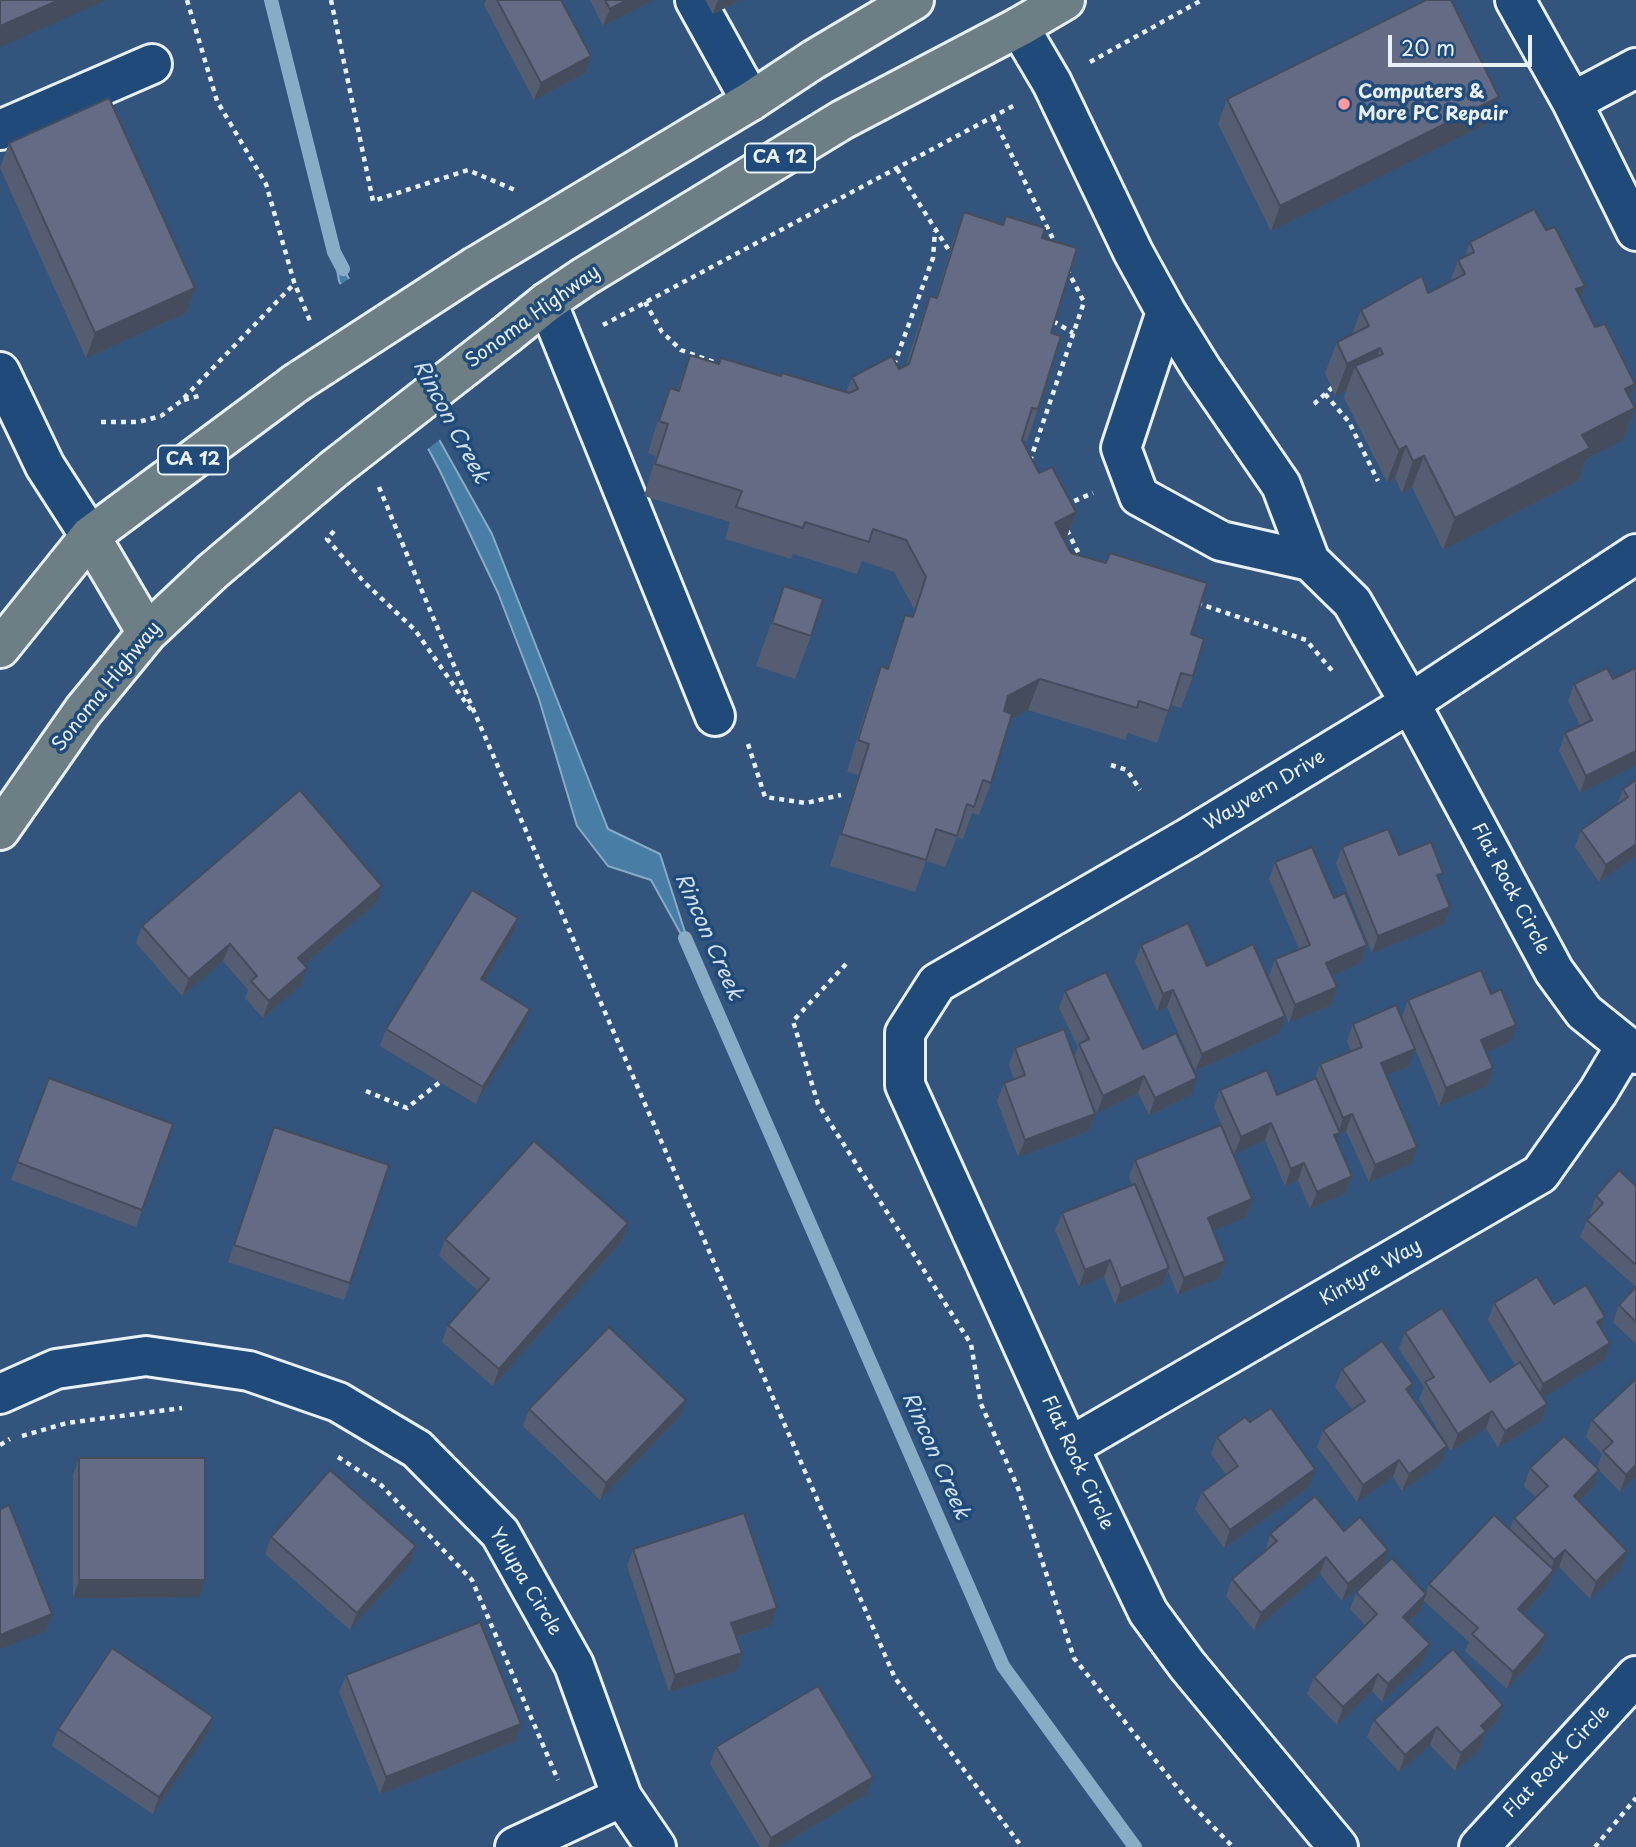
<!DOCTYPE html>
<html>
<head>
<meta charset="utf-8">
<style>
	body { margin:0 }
	#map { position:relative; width:1636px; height:1847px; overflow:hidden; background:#33547d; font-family:"Playpen Sans",sans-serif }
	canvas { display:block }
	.scale { position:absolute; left:1388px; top:35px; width:144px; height:32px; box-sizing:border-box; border:4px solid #e8f1f8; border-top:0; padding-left:9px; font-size:21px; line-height:24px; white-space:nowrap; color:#e8f1f8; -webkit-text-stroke:5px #1f4a7a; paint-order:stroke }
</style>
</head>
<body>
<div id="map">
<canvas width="1636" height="1847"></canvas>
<div class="scale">20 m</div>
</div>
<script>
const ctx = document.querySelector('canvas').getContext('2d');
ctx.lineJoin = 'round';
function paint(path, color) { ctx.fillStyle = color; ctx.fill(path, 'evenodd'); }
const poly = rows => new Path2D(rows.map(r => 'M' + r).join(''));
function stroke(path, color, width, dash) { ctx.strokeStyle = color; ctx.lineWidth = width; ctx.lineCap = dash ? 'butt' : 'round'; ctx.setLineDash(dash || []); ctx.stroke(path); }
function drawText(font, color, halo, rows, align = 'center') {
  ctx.font = font + ' "Playpen Sans",sans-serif'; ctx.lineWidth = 7; ctx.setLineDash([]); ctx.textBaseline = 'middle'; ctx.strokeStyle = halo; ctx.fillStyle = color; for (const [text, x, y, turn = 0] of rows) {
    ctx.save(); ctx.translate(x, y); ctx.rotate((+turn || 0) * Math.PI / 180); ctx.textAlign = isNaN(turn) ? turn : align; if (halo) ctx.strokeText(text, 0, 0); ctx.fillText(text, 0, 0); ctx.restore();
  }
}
const water = poly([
	[334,252,492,534,608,829,660,854,692,954,651,880,608,866,577,826,539,699,498,593,440,471,339,281,334,252]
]);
const pier = poly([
	[352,277,442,438,425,451,338,286]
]);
const stream = poly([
	[271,0,334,252,343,269],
	[685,938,1003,1666,1135,1847]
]);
const path = poly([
	[187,0,217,101,266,184,294,282,310,321],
	[331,0,373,201,468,170,515,190],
	[1090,62,1202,0],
	[993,117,1056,245],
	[897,169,950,252],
	[645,302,662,332,681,350,716,363],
	[1053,321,1073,333],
	[603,325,1015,105],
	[894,365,933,258,935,231],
	[1325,394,1349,422,1378,481],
	[184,400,202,395],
	[1314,404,1334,386],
	[101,422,138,422,161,416,181,401,295,283],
	[1030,461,1084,302,1067,269],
	[379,487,432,615,895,1678,1022,1847],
	[1065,505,1093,493],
	[1067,530,1082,560],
	[334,531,327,539,365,583,415,630,471,710],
	[1197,603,1306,640,1335,674],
	[748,744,765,797,806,803,841,795],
	[1111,765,1127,770,1140,790],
	[846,964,793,1021,818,1104,971,1344,981,1404,1018,1488,1074,1658,1188,1801,1233,1847],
	[366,1091,407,1108,440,1082],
	[22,1436,67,1423,182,1408],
	[0,1445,10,1439],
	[338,1457,381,1485,472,1580,558,1780],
	[1595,1847,1636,1798]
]);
const minor = poly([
	[695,0,751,101],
	[1515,0,1572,102,1636,231],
	[1019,27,1052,83,1133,252,1166,312,1121,448,1139,496,1221,541,1310,561,1352,602,1410,703,1554,971,1584,1012,1636,1054],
	[1572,102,1636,68],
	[0,130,152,64],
	[547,302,715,716],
	[1166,312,1202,370,1281,485,1310,561],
	[0,372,45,466,90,536],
	[0,1394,56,1369,146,1356,249,1371,338,1402,417,1449,500,1533,574,1665,622,1797,656,1847],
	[1069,1447,1540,1174,1598,1092,1625,1047],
	[515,1847,622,1797],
	[1338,1847,1187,1665,1148,1612,1069,1447,905,1085,905,1033,937,983,1188,838,1410,703,1636,554],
	[1479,1847,1636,1676]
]);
const major = poly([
	[476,266,751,101,813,60,914,0],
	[506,335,547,302,584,277,842,120,1019,27,1065,0],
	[90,536,147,633],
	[0,648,90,536,296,383],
	[0,830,83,711,147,633,213,571,334,469]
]);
const majorBridge = poly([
	[296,383,476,266],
	[334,469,506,335]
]);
const wall = poly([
	[486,0,561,0,585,73,534,100,484,5],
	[590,0,653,0,603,26],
	[705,0,741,0,713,14],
	[1227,99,1490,122,1271,231,1218,124],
	[9,143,195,288,186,313,86,358,0,168],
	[964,212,1042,238,1051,333,1038,409,1027,441,1022,440,1039,473,1076,512,1065,542,1071,553,1106,563,1110,553,1191,634,1193,676,1181,708,1170,705,1157,743,1128,733,1125,740,1028,710,1010,720,991,783,979,815,972,813,963,839,957,837,945,867,926,861,915,892,830,866,858,775,847,772,869,698,881,666,887,668,905,615,912,616,914,609,894,572,862,561,857,574,793,554,791,559,725,539,730,522,644,496,656,456,648,453,658,420,670,388,677,391,690,355,719,364,781,376,846,392,852,377,899,369,906,365,918,328,930,296,936,297,952,244],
	[1546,230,1585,286,1581,299,1595,327,1635,384,1630,398,1635,408,1623,440,1586,459,1579,480,1443,550,1412,487,1402,493,1395,478,1387,482,1344,398,1346,391,1335,396,1325,373,1337,342,1352,334,1361,310,1428,293,1450,282,1458,260,1465,256,1470,242],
	[784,586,811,636,795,679,756,666],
	[1636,668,1636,765,1580,793,1559,751,1565,733,1580,726,1568,701,1574,684,1613,679],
	[1636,780,1636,856,1599,882,1575,847,1581,830,1617,805,1623,789],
	[1342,847,1399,855,1440,882,1444,924,1372,953,1336,864],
	[1275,862,1334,898,1367,945,1361,963,1332,975,1337,987,1331,1005,1289,1023,1269,976,1275,959,1299,949,1269,879],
	[376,903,304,965,307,968,301,985,263,1018,245,998,248,990,223,961,182,996,136,943,142,926],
	[518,918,512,935,484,981,530,1009,524,1026,476,1104,380,1046,386,1029],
	[1141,945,1207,966,1285,1016,1279,1033,1195,1071,1167,1007,1157,1011,1135,962],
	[1065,991,1143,1049,1191,1095,1149,1115,1138,1093,1097,1113,1088,1095,1095,1114,1089,1131,1018,1157,997,1101,1004,1083,1014,1079,1009,1065,1015,1048,1074,1057,1078,1047,1059,1008],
	[1408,1000,1510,1042,1486,1052,1493,1068,1487,1086,1439,1106,1402,1017],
	[1353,1024,1409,1066,1386,1075,1411,1164,1369,1182,1346,1131,1339,1134,1337,1141,1352,1176,1345,1193,1310,1209,1298,1180,1285,1186,1265,1140,1234,1154,1214,1107,1220,1090,1277,1095,1315,1078,1320,1064,1351,1052,1347,1041],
	[49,1078,173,1124,136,1227,11,1180],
	[268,1144,350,1283,344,1300,228,1262],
	[1135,1160,1252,1199,1246,1217,1213,1230,1219,1278,1178,1295,1168,1271,1162,1285,1115,1305,1104,1277,1079,1287,1055,1230,1062,1213,1132,1185,1129,1177],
	[1636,1186,1636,1344,1613,1322,1619,1305,1636,1287,1580,1237,1587,1220,1591,1215,1590,1214,1596,1196],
	[628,1223,622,1241,493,1386,442,1342,448,1325,478,1291,439,1256,445,1239],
	[1494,1303,1554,1304,1601,1328,1610,1343,1604,1360,1543,1397,1547,1404,1541,1421,1498,1448,1486,1428,1451,1451,1419,1399,1424,1387,1399,1349,1405,1332,1490,1382,1515,1365,1488,1320],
	[1342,1369,1410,1394,1447,1446,1441,1463,1402,1491,1393,1477,1357,1502,1317,1447,1323,1430,1352,1409,1335,1387],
	[1636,1379,1636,1477,1620,1492,1597,1468,1602,1454,1586,1437,1592,1420],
	[686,1400,679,1417,600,1500,523,1426,529,1409],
	[1250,1422,1309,1487,1224,1548,1195,1509,1202,1492,1226,1475,1211,1454,1217,1437],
	[79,1458,199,1597,73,1598,73,1475],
	[1530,1468,1592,1488,1579,1501,1621,1568,1590,1599,1559,1567,1553,1573,1548,1587,1523,1614,1546,1635,1540,1652,1507,1689,1465,1651,1469,1642,1424,1601,1420,1611,1408,1623,1430,1644,1423,1661,1382,1702,1372,1691,1337,1725,1307,1694,1314,1677,1366,1626,1350,1609,1356,1592,1426,1593,1429,1584,1510,1530,1514,1518,1536,1497,1524,1486],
	[1344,1531,1388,1550,1382,1567,1342,1601,1320,1574,1254,1630,1226,1596,1232,1579,1265,1552,1270,1534],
	[271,1537,410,1563,350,1630,265,1554],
	[633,1549,770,1626,736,1637,742,1653,736,1671,669,1692,627,1566],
	[346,1675,515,1741,380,1794,339,1692],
	[1503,1705,1497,1722,1485,1733,1480,1749,1455,1771,1430,1745,1399,1772,1367,1737,1374,1720],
	[58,1729,207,1734,153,1814,52,1746],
	[716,1747,873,1777,867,1794,778,1847,760,1847,710,1764]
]);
const shadedWall = poly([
	[59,0,106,0,0,47,0,26],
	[627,0,653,0,603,26,610,9],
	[718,0,741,0,713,14],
	[591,56,585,73,534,100,541,83],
	[1499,97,1490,122,1271,231,1280,206],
	[1585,286,1574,318,1576,289],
	[195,288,186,313,86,358,95,333],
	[1380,348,1368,379,1355,366,1346,391,1335,396,1347,364],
	[1635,384,1624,414,1635,408,1623,440,1586,459,1579,480,1443,550,1455,518,1582,435,1625,389],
	[1406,446,1395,478,1387,482,1399,450],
	[1424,456,1412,487,1402,493,1413,461],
	[1076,512,1064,544,1055,523],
	[1040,679,1028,710,996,727,1008,696],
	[1636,751,1636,765,1580,793,1586,776],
	[1636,844,1636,856,1599,882,1606,865],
	[382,886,376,903,292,975,298,958],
	[1450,907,1444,924,1372,953,1378,936],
	[518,918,512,935,475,996,481,979],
	[230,944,223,961,182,996,189,979],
	[1367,945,1361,963,1320,980,1326,963],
	[307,968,301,985,263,1018,269,1001],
	[1337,987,1331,1005,1289,1023,1295,1005],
	[1173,990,1167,1007,1157,1011,1163,994],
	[530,1009,524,1026,476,1104,483,1087],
	[1285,1016,1279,1033,1195,1071,1202,1054],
	[1516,1025,1510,1042,1475,1057,1481,1040],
	[1415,1049,1409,1066,1375,1080,1381,1063],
	[1493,1068,1487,1086,1439,1106,1446,1088],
	[1144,1076,1138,1093,1097,1113,1103,1096],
	[1197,1078,1191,1095,1149,1115,1155,1098],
	[1095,1114,1089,1131,1018,1157,1025,1140],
	[1352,1114,1346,1131,1339,1134,1334,1150,1334,1135,1338,1134,1343,1118],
	[1271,1123,1265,1140,1234,1154,1241,1137],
	[1417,1147,1411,1164,1369,1182,1375,1165],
	[1304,1163,1298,1180,1285,1186,1291,1169],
	[1352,1176,1345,1193,1310,1209,1317,1192],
	[1252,1199,1246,1217,1202,1235,1208,1218],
	[628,1223,622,1241,493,1386,499,1369],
	[1110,1260,1104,1277,1079,1287,1085,1270],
	[1225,1261,1219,1278,1178,1295,1184,1278],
	[1169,1268,1162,1285,1115,1305,1121,1288],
	[1605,1317,1598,1334,1597,1322],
	[1610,1343,1604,1360,1537,1401,1543,1384],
	[1413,1384,1407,1401,1406,1389],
	[686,1400,679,1417,600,1500,606,1483],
	[1547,1404,1541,1421,1498,1448,1505,1431],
	[1492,1411,1486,1428,1451,1451,1458,1434],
	[1447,1446,1441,1463,1402,1491,1409,1474],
	[1399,1460,1393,1477,1357,1502,1363,1485],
	[1636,1465,1636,1477,1620,1492,1626,1475],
	[1315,1469,1309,1487,1224,1548,1230,1530],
	[1599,1470,1592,1488,1567,1513,1574,1496],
	[416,1546,410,1563,350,1630,357,1613],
	[1388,1550,1382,1567,1342,1601,1348,1584],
	[1565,1550,1559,1567,1553,1573,1548,1587,1512,1626,1518,1609,1549,1576,1554,1560],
	[1627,1551,1621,1568,1590,1599,1596,1582],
	[1326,1557,1320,1574,1254,1630,1261,1613],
	[79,1580,205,1580,199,1597,73,1598],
	[1426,1594,1420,1611,1396,1634,1403,1617],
	[777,1608,770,1626,725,1640,731,1623],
	[52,1614,46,1631,0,1649,0,1635],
	[1546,1635,1540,1652,1507,1689,1513,1672],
	[1430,1644,1423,1661,1382,1702,1388,1684],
	[742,1653,736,1671,669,1692,675,1675],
	[1378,1674,1372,1691,1337,1725,1343,1707],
	[1503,1705,1497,1722,1485,1733,1480,1749,1455,1771,1461,1753,1481,1726],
	[213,1717,207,1734,153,1814,159,1797],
	[521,1724,515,1741,380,1794,386,1777],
	[1437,1727,1430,1745,1399,1772,1405,1755],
	[873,1777,867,1794,778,1847,768,1847,771,1838]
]);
const building = poly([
	[0,0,59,0,0,26,0,0],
	[497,0,561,0,591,56,541,83,497,0],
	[605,0,627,0,610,9,605,0],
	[1426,0,1451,0,1499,97,1280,206,1227,99,1426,0],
	[109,98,195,288,95,333,9,143,109,98],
	[1534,209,1546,230,1555,227,1585,286,1576,289,1595,327,1605,324,1635,384,1625,389,1635,408,1582,435,1590,448,1455,518,1424,456,1413,461,1406,446,1399,450,1355,366,1383,354,1380,348,1347,364,1337,342,1369,326,1361,310,1422,276,1428,293,1465,274,1458,260,1474,252,1470,242,1534,209],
	[964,212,1003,225,1006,216,1045,228,1042,238,1077,248,1051,333,1061,336,1038,409,1032,408,1022,440,1039,473,1052,467,1076,512,1055,523,1071,553,1106,563,1110,553,1207,583,1191,634,1204,639,1193,676,1181,673,1169,711,1139,701,1137,708,1040,679,1008,696,1004,711,1012,714,991,783,983,780,974,807,967,804,957,836,936,829,926,860,841,834,869,744,858,740,881,666,888,669,905,615,913,617,926,577,906,540,873,529,869,542,805,522,803,528,736,507,742,491,655,464,668,424,659,421,670,388,679,391,690,355,719,364,721,358,781,376,782,373,849,393,858,389,852,377,892,356,899,369,909,364,930,296,937,298,964,212],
	[784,586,823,599,811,636,772,623,784,586],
	[1607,668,1613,679,1636,668,1636,751,1586,776,1565,733,1592,720,1574,684,1607,668],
	[1636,780,1636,844,1606,865,1581,830,1628,797,1623,789,1636,780],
	[300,790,382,886,298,958,307,968,269,1001,251,981,257,976,230,944,189,979,142,926,300,790],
	[1388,829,1399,855,1431,842,1443,873,1437,875,1450,907,1378,936,1342,847,1388,829],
	[1312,847,1334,898,1345,893,1367,945,1326,963,1337,987,1295,1005,1275,959,1310,945,1275,862,1312,847],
	[472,890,518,918,481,979,530,1009,483,1087,386,1029,472,890],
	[1188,923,1207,966,1253,944,1285,1016,1202,1054,1173,990,1163,994,1141,945,1188,923],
	[1481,970,1491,994,1501,989,1516,1025,1481,1040,1493,1068,1446,1088,1408,1000,1481,970],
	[1106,972,1143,1049,1176,1033,1197,1078,1155,1098,1144,1076,1103,1096,1079,1044,1089,1039,1065,991,1106,972],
	[1396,1005,1415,1049,1381,1063,1417,1147,1375,1165,1352,1114,1343,1118,1320,1064,1362,1047,1353,1024,1396,1005],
	[1064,1029,1095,1114,1025,1140,1004,1083,1025,1075,1015,1048,1064,1029],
	[1267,1070,1277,1095,1316,1078,1340,1133,1334,1135,1352,1176,1317,1192,1304,1163,1291,1169,1271,1123,1241,1137,1220,1090,1267,1070],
	[49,1078,173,1124,142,1210,17,1162,49,1078],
	[1221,1125,1252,1199,1208,1218,1225,1261,1184,1278,1135,1160,1221,1125],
	[274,1127,389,1165,350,1283,234,1245,274,1127],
	[534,1141,628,1223,499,1369,448,1325,489,1279,445,1239,534,1141],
	[1619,1170,1636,1186,1636,1265,1587,1220,1603,1203,1596,1196,1619,1170],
	[1135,1184,1169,1268,1121,1288,1110,1260,1085,1270,1062,1213,1135,1184],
	[1537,1277,1554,1304,1586,1285,1605,1317,1597,1322,1610,1343,1543,1384,1494,1303,1537,1277],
	[1636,1287,1636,1322,1619,1305,1636,1287],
	[1442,1308,1490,1382,1520,1362,1547,1404,1505,1431,1492,1411,1458,1434,1425,1382,1434,1377,1405,1332,1442,1308],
	[609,1327,686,1400,606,1483,529,1409,609,1327],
	[1382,1341,1413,1384,1406,1389,1447,1446,1409,1474,1399,1460,1363,1485,1323,1430,1365,1401,1342,1369,1382,1341],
	[1636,1379,1636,1465,1626,1475,1603,1451,1613,1442,1592,1420,1636,1379],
	[1271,1408,1315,1469,1230,1530,1202,1492,1238,1466,1217,1437,1245,1417,1250,1422,1271,1408],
	[1564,1436,1599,1470,1574,1496,1627,1551,1596,1582,1565,1550,1554,1560,1514,1518,1548,1486,1530,1468,1564,1436],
	[79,1458,205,1458,205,1580,79,1580,79,1458],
	[330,1470,416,1546,357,1613,271,1537,330,1470],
	[1315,1496,1344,1531,1360,1517,1388,1550,1348,1584,1326,1557,1261,1613,1232,1579,1277,1541,1270,1534,1315,1496],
	[9,1505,52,1614,0,1635,0,1509,9,1505],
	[744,1513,777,1608,731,1623,742,1653,675,1675,633,1549,744,1513],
	[1494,1515,1554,1570,1518,1609,1546,1635,1513,1672,1472,1634,1478,1628,1429,1584,1494,1515],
	[1392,1558,1426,1594,1403,1617,1430,1644,1388,1684,1378,1674,1343,1707,1314,1677,1377,1614,1356,1592,1392,1558],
	[480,1622,521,1724,386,1777,346,1675,480,1622],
	[112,1648,213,1717,159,1797,58,1729,112,1648],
	[1453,1649,1503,1705,1481,1726,1486,1731,1461,1753,1437,1727,1405,1755,1374,1720,1453,1649],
	[818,1686,873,1777,771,1838,716,1747,818,1686]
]);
const markers = [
	[1344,104,7,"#ff9aa2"]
];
const shields = [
	[780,158,70],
	[193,460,70]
];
const shieldNames = [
	["CA 12",780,158],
	["CA 12",193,460]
];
const poiNames = [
	["Computers &",1358,93],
	["More PC Repair",1358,115]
];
const streetNames = [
	["Sonoma Highway",533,317,-36],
	["Sonoma Highway",107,687,-51],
	["Wayvern Drive",1265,791,-31],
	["Flat Rock Circle",1510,889,62],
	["Kintyre Way",1371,1273,-30],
	["Flat Rock Circle",1077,1463,65],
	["Yulupa Circle",525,1582,59],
	["Flat Rock Circle",1557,1762,-47]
];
const waterNames = [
	["Rincon Creek",450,422,62],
	["Rincon Creek",708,937,66],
	["Rincon Creek",935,1456,66]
];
paint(water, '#487da5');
stroke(water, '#88abc6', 2);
paint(pier, '#33547d');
stroke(stream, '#88abc6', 14);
stroke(minor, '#e8f1f8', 44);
stroke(major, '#e8f1f8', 44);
stroke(path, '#e8f1f8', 4.5, [5, 5]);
stroke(minor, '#1f4a7a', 38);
stroke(major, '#6d7e84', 38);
stroke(majorBridge, '#e8f1f8', 44, []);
stroke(majorBridge, '#6d7e84', 38);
paint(wall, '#555d72');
paint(shadedWall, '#454c5c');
paint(building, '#636c84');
stroke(building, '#454c5c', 2);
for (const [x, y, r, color] of markers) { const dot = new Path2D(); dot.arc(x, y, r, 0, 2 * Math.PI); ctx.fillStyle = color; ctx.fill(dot); stroke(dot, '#1f4a7a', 2.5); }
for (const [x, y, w] of shields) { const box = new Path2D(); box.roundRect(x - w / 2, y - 14.5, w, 29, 5); ctx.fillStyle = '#1f4a7a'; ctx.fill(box); stroke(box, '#e8f1f8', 2); }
drawText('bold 18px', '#e8f1f8', null, shieldNames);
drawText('bold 19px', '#e8f1f8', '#1f4a7a', poiNames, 'left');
drawText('19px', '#e8f1f8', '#1f4a7a', streetNames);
drawText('italic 21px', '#d0e0ec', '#1f4a7a', waterNames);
</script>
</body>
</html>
